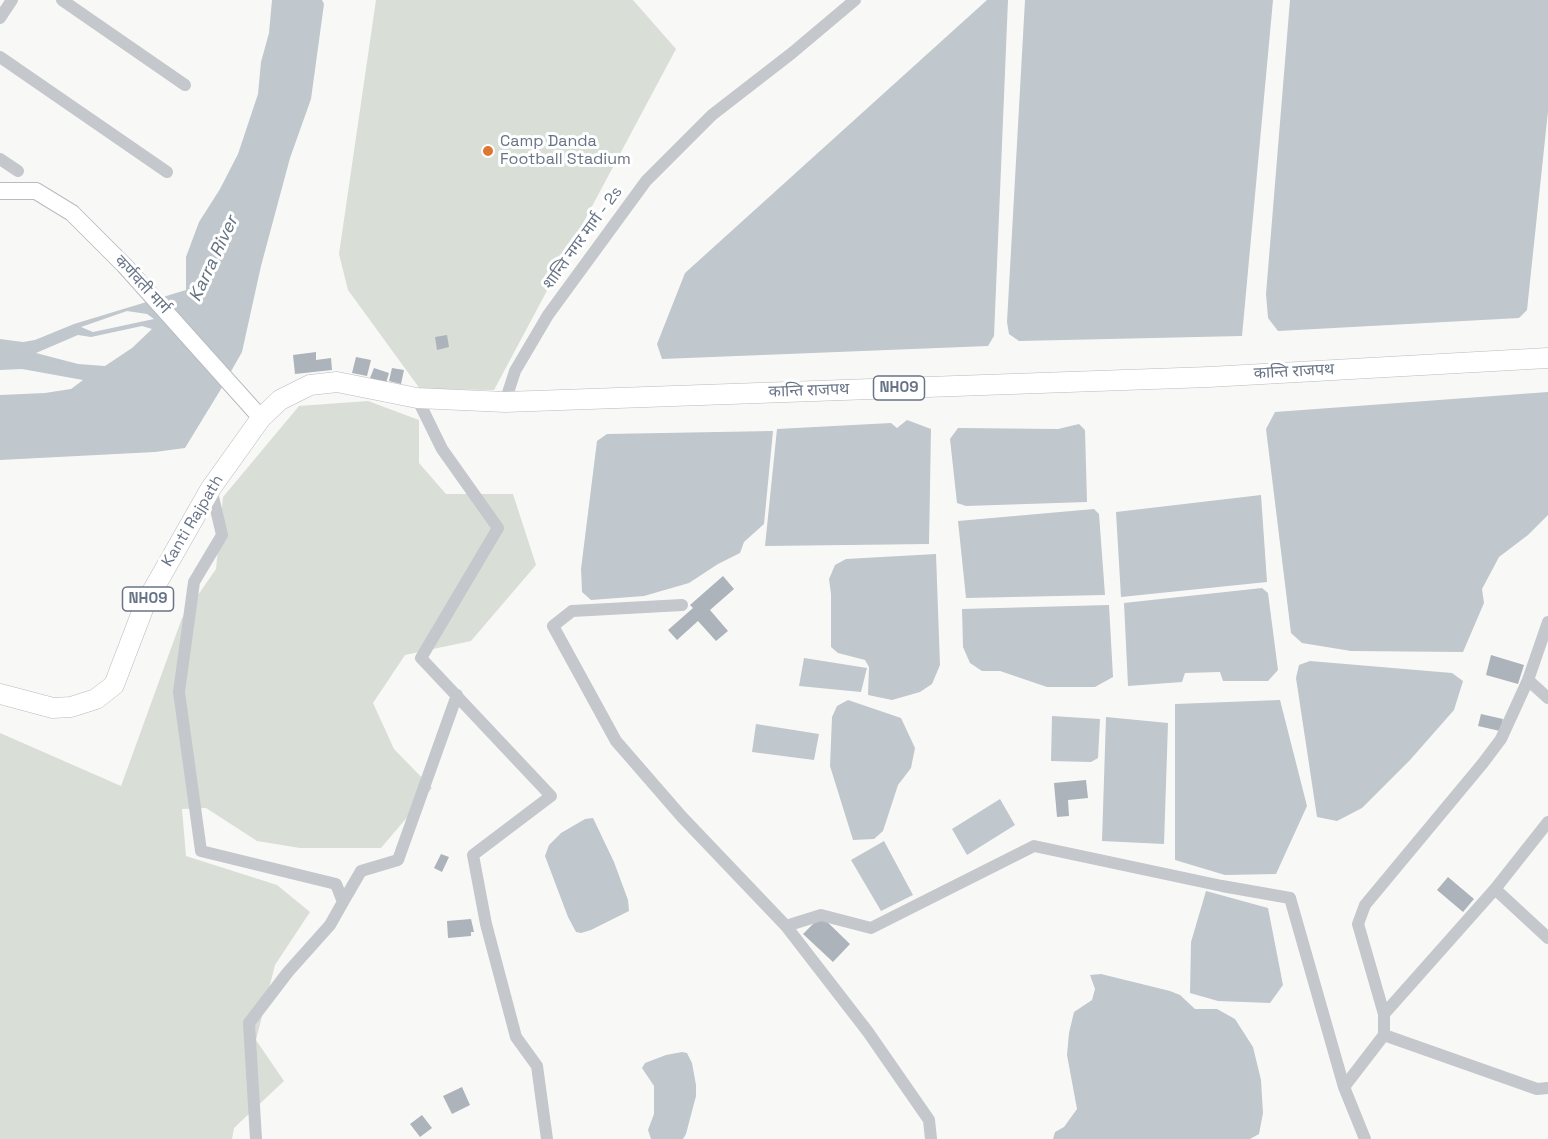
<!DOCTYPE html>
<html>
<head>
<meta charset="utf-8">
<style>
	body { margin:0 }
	canvas { display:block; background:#f8f8f6 }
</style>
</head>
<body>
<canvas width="1548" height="1139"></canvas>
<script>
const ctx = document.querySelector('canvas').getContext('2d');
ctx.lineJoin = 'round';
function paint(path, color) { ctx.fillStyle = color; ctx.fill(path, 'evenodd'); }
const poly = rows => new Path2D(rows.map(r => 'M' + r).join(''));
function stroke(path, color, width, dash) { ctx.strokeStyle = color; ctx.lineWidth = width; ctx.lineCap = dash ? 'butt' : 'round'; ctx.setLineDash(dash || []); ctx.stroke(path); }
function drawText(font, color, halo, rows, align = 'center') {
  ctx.font = font + ' "Space Grotesk","Noto Sans Devanagari",sans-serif'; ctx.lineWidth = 6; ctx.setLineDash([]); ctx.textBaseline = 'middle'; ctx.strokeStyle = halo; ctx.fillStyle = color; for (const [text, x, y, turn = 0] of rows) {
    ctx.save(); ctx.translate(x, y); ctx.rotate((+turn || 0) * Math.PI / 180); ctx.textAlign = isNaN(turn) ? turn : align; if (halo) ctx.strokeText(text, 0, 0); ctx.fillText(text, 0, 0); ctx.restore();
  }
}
const green = poly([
	[376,0,633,0,676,49,494,390,420,389,348,290,339,254],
	[368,401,419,420,419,463,446,494,513,494,536,565,471,641,405,655,373,703,394,749,432,788,381,848,300,848,257,841,206,808,182,809,186,856,277,885,310,912,275,965,256,1040,284,1081,234,1128,232,1139,0,1139,0,733,121,786,182,618,216,569,223,497,299,406]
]);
const water = poly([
	[272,0,322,0,324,4,311,99,290,158,261,266,242,352,221,389,185,448,155,452,0,460,0,395,45,393,71,389,83,380,22,369,0,370,0,339,23,342,35,340,74,324,186,290,186,257,199,222,220,189,238,154,258,94,261,62,269,33],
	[127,311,147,314,154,319,93,332,81,327],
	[142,326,152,329,132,348,105,366,78,364,36,353,78,335,91,337],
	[987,0,1008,0,994,336,988,346,662,359,657,344,685,273],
	[1025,0,1273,0,1242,336,1019,341,1009,334,1007,322],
	[1290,0,1548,0,1548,111,1527,310,1519,318,1278,331,1268,318,1266,294],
	[1548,392,1548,515,1528,535,1499,557,1482,589,1484,603,1463,652,1351,651,1302,643,1291,633,1266,429,1275,412],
	[907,420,931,429,929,544,765,546,777,429,891,423,897,428],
	[1079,424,1085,430,1087,502,966,506,957,503,950,439,958,428,1058,429],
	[773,431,764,524,744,542,740,553,718,564,689,583,644,596,591,600,582,592,581,569,597,441,607,434],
	[1261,495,1267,582,1121,597,1116,512],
	[1094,509,1099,514,1105,595,966,598,958,521],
	[936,554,940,665,932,684,920,692,892,700,868,695,869,667,865,660,838,653,831,647,831,594,829,579,835,565,846,559],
	[1262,588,1268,593,1278,670,1268,681,1223,681,1220,672,1185,673,1182,682,1128,686,1124,603],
	[1109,605,1113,677,1095,687,1047,687,1000,671,982,671,970,663,963,647,962,609],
	[804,658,867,668,861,692,799,686],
	[1310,661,1452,673,1463,681,1454,710,1410,760,1362,808,1337,821,1317,817,1296,678,1299,665],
	[848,700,901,718,915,748,911,768,898,785,883,831,874,839,853,840,830,766,832,717,837,706],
	[1280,700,1307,806,1276,874,1225,875,1175,860,1175,704],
	[1052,716,1100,719,1098,758,1091,762,1051,761],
	[1106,717,1168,723,1164,844,1102,841],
	[756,724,819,734,814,760,752,752],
	[1000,799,1015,825,967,855,952,829],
	[593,818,614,862,628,900,629,911,591,930,581,933,576,932,568,917,545,856,549,845,561,833,585,819],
	[884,841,913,895,881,911,851,860],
	[1206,891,1268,908,1283,985,1270,1003,1218,1001,1190,993,1191,942],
	[1101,974,1170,991,1180,995,1195,1009,1217,1009,1235,1019,1253,1047,1261,1080,1263,1113,1259,1134,1250,1139,1053,1139,1055,1132,1064,1127,1077,1109,1067,1055,1069,1033,1074,1012,1092,1000,1095,989,1090,975],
	[682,1052,687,1053,692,1063,696,1085,696,1096,686,1134,683,1139,651,1139,648,1130,654,1114,654,1086,642,1068,645,1063,666,1055]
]);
const building = poly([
	[447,335,449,347,437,350,435,337],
	[316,352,316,360,331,358,332,370,295,374,293,355],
	[356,357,371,360,367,376,352,373],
	[374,368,389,373,386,383,370,378],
	[392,368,404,370,401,384,389,381],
	[723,576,734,589,710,610,728,631,716,641,698,621,677,640,668,630,693,608,690,605],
	[1491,655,1524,665,1518,684,1486,675],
	[1481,714,1503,719,1500,731,1478,726],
	[1086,780,1088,798,1068,800,1069,816,1057,817,1054,783],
	[441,854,449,857,442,872,434,868],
	[1448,877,1474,899,1463,912,1437,890],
	[821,916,850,944,833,962,803,934],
	[471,919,474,932,471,932,471,936,448,938,447,921],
	[462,1087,470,1105,452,1114,443,1096],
	[422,1115,432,1128,420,1137,410,1124]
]);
const street = poly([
	[62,0,185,85],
	[0,18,12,0],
	[0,57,167,172],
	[0,159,18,171],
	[417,398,442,449,498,528,421,658,551,796,473,855,486,924,516,1037,537,1066,547,1139],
	[505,402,515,371,548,315,646,181,712,115,792,53,855,0],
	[211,488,222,535,194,582,179,692,201,851,336,884,343,902,330,925,288,972,249,1023,256,1139],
	[682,605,572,611,553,626,616,741,682,817,786,926,868,1032,929,1120,931,1139],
	[1528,680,1548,622],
	[1495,889,1548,938],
	[343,902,361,871,398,860,457,695],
	[786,926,821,915,871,928,1034,846,1222,886,1290,898,1344,1087],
	[1384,1014,1358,924,1365,905,1483,763,1501,739,1528,680,1548,698],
	[1384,1035,1384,1014,1495,889,1548,822],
	[1365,1139,1344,1087,1384,1035,1537,1089,1548,1088]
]);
const secondary = poly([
	[0,191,36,191,72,213,124,265,261,418]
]);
const primary = poly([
	[0,694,53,708,71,707,96,699,114,685,145,604,211,488,261,418,280,400,310,385,337,382,417,398,505,402,1209,377,1548,358]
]);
const markers = [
	[488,151,6,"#de7730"]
];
const shields = [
	[899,388,51],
	[148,599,51]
];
const shieldNames = [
	["NH09",899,388],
	["NH09",148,599]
];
const poiNames = [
	["Camp Danda",500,142],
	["Football Stadium",500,160]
];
const streetNames = [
	["शान्ति नगर मार्ग - 2s",583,238,-54],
	["कर्णवती मार्ग",142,285,47],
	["कान्ति राजपथ",1294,372,-3],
	["कान्ति राजपथ",809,391,-2],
	["Kanti Rajpath",193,521,-59]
];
const waterNames = [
	["Karra River",214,259,-65]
];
paint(green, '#d9dfd7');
paint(water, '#c0c7cd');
paint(building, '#adb3ba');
stroke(secondary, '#b8bcc2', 18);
stroke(primary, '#b7babf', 21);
stroke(street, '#c4c7cb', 12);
stroke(secondary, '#fff', 16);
stroke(primary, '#fff', 20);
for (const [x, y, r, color] of markers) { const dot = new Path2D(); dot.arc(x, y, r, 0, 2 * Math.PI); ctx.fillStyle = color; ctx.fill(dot); stroke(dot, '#fff', 2); }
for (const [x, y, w] of shields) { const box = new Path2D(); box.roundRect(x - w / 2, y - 12, w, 24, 4.5); ctx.fillStyle = '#fff'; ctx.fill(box); stroke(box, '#687486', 1.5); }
drawText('bold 15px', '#687486', null, shieldNames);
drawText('16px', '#687486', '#fff', poiNames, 'left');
drawText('16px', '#687486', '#fff', streetNames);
drawText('italic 18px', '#647481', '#fff', waterNames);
</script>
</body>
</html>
